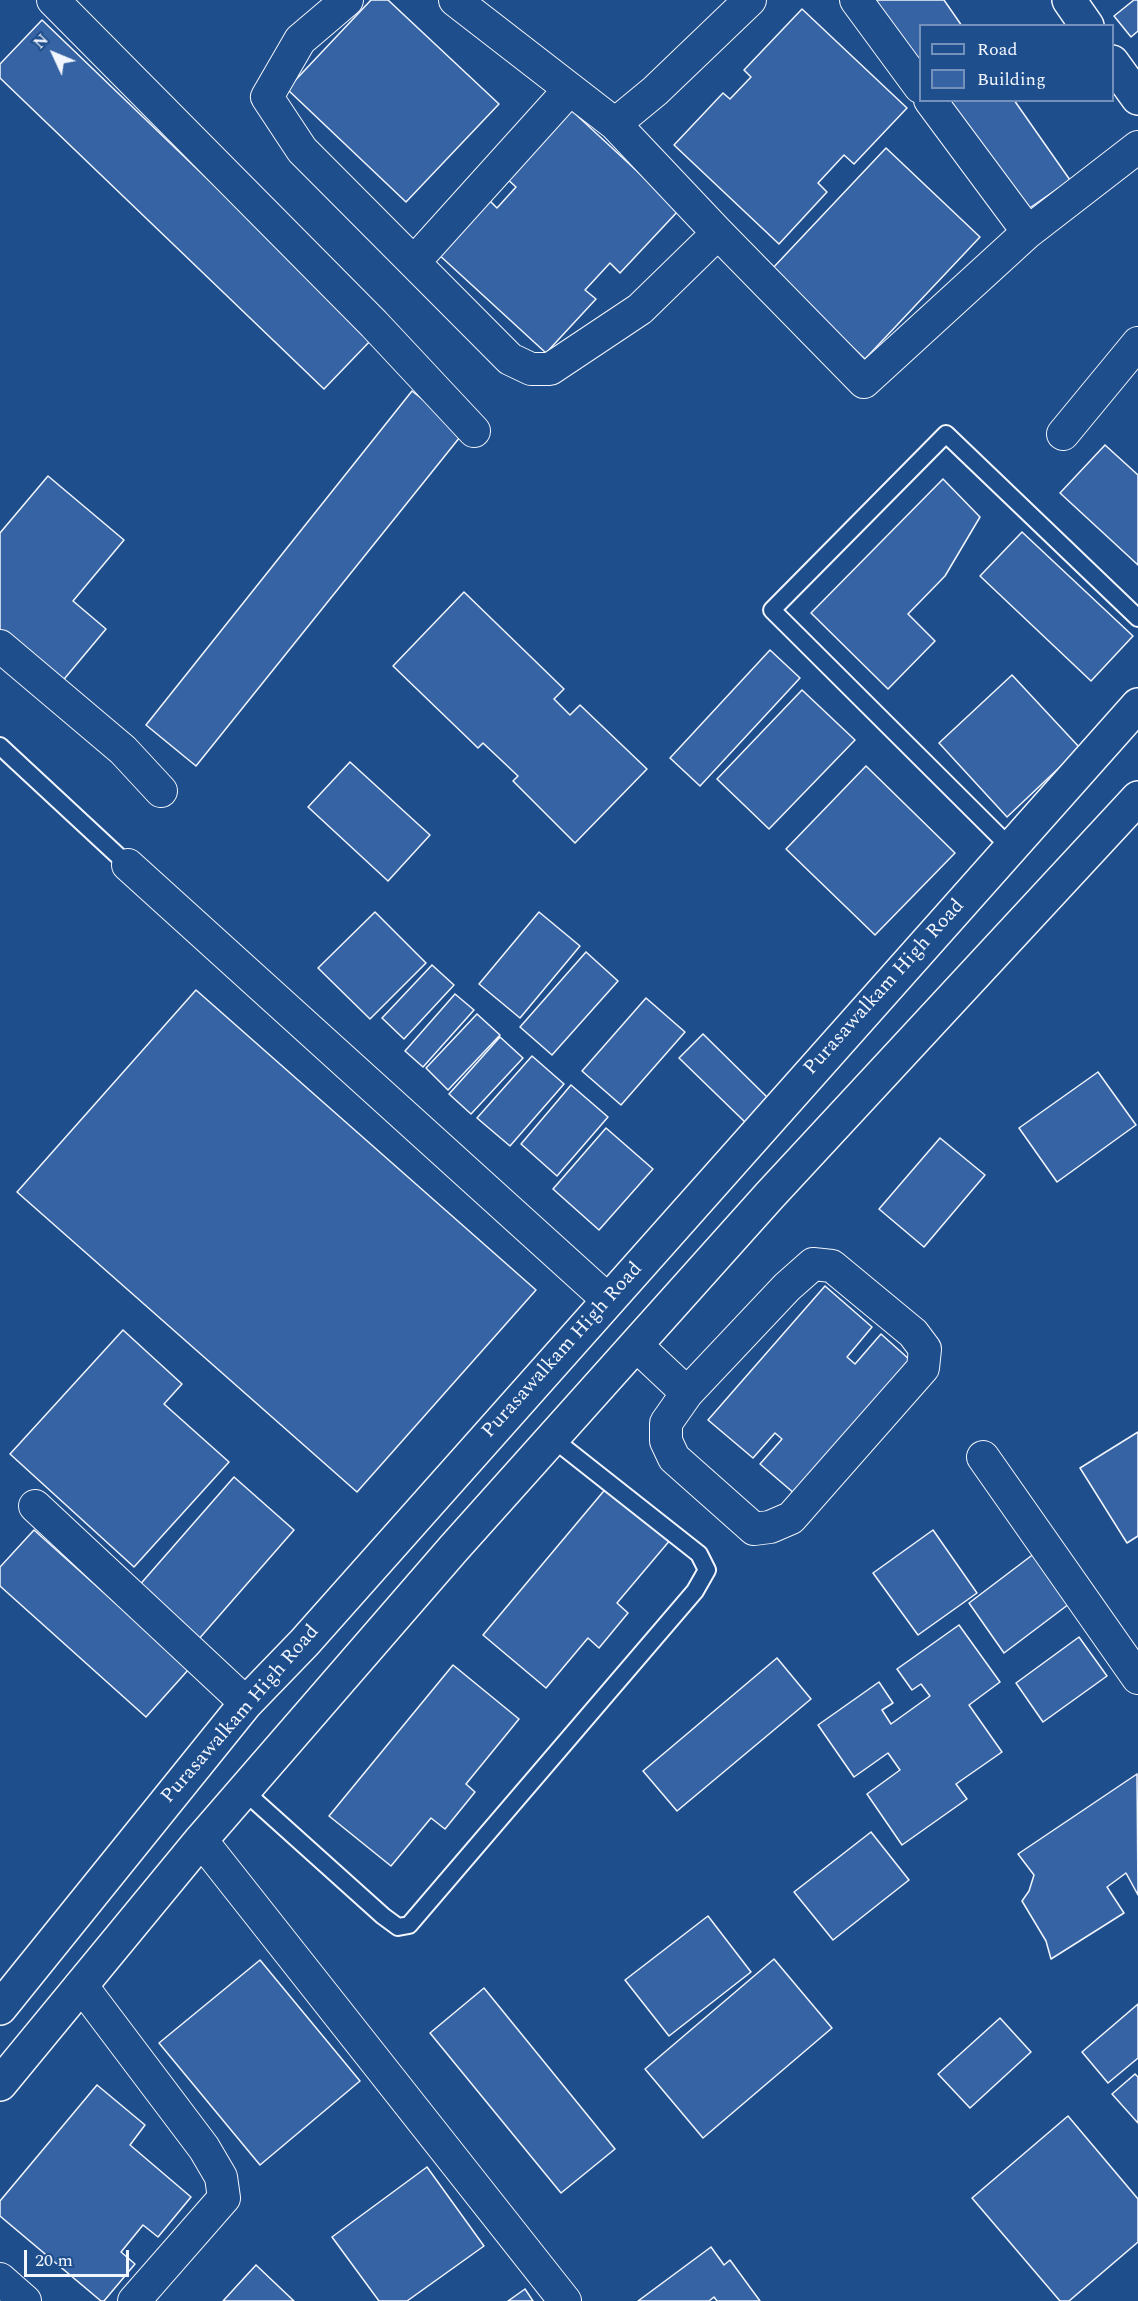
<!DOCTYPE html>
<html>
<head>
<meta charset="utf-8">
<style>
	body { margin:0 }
	#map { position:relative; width:1138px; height:2301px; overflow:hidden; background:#1f4e8c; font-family:Spectral,serif }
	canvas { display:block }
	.legend { position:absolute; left:919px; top:24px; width:195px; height:78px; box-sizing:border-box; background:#1f4e8c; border:2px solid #7391ba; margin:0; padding:8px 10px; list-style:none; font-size:18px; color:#f2f6ff }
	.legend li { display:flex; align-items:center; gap:12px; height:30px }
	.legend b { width:30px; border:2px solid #7391ba }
	.north { position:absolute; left:24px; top:24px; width:60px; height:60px; -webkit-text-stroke:4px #1f4e8c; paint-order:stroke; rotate:314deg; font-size:16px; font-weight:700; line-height:24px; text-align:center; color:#f2f6ff }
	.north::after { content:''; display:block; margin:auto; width:21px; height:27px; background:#f2f6ff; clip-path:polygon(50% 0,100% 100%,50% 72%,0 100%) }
	.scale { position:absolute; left:24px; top:2250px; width:105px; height:27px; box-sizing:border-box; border:3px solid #f2f6ff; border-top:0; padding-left:8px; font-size:18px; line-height:21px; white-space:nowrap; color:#f2f6ff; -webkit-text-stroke:4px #1f4e8c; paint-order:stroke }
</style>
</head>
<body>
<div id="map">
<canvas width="1138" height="2301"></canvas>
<ul class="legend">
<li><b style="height:8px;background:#1f4e8c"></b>Road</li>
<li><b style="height:16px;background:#3563a3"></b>Building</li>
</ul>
<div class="north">N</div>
<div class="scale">20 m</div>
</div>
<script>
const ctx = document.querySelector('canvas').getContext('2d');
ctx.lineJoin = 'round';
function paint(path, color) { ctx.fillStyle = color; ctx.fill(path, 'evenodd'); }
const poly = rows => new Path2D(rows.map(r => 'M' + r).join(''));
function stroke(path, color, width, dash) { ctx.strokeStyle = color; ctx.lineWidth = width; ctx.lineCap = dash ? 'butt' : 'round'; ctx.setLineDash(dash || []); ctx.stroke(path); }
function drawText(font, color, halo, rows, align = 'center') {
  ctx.font = font + ' Spectral,serif'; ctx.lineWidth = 4.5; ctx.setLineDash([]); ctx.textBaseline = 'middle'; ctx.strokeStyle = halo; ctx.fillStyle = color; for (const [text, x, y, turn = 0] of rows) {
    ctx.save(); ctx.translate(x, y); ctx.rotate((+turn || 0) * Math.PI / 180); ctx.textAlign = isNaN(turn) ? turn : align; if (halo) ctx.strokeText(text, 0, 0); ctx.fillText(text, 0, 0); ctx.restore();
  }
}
const building = poly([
	[371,0,388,0,499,104,406,202,287,89,371,0],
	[875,0,944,0,962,26,920,26,920,64,875,0],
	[1134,0,1138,0,1138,31,1131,37,1114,16,1134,0],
	[802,9,907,108,854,164,844,155,818,183,827,192,779,244,674,145,723,93,730,99,751,77,744,70,802,9],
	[42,20,373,338,324,389,0,78,0,64,42,20],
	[946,100,1014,100,1070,180,1024,212,946,100],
	[570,109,679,210,620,273,610,263,585,290,596,299,546,353,437,253,487,198,497,208,516,187,506,178,570,109],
	[886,148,980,237,865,359,771,270,886,148],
	[412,391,464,432,196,766,146,725,412,391],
	[1105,445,1138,475,1138,565,1060,493,1105,445],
	[48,476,124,540,73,601,106,629,60,684,0,633,0,533,48,476],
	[943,479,980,517,945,576,908,614,935,641,888,689,811,613,943,479],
	[1022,532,1133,636,1091,681,980,576,1022,532],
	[464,592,564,689,554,699,570,715,580,705,647,769,575,843,513,781,518,776,483,743,478,748,393,666,464,592],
	[770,650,800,678,700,786,670,758,770,650],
	[1012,675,1080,748,1007,817,939,743,1012,675],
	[802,690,855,740,769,829,717,779,802,690],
	[350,762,430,835,388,881,308,807,350,762],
	[866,766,955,853,875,935,786,849,866,766],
	[375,912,426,963,370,1019,318,968,375,912],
	[539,912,580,946,520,1018,479,984,539,912],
	[586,952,618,981,552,1055,520,1027,586,952],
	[432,965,454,985,404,1039,382,1018,432,965],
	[196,990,536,1290,357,1492,17,1192,196,990],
	[455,994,474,1010,423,1067,405,1051,455,994],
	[646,998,685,1032,621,1105,582,1071,646,998],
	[477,1014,500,1035,448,1090,426,1068,477,1014],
	[703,1034,769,1099,746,1123,679,1058,703,1034],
	[500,1037,523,1058,471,1114,449,1094,500,1037],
	[532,1056,564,1084,510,1146,477,1118,532,1056],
	[1098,1072,1136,1125,1057,1182,1019,1128,1098,1072],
	[571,1085,608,1117,557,1176,521,1144,571,1085],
	[606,1128,653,1169,599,1230,553,1189,606,1128],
	[940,1138,985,1175,924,1247,879,1209,940,1138],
	[825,1286,872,1327,847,1357,855,1364,881,1334,910,1360,795,1494,760,1464,782,1439,775,1433,753,1458,708,1420,825,1286],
	[123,1330,182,1384,164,1404,229,1462,134,1567,10,1454,123,1330],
	[1138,1432,1138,1536,1127,1543,1080,1468,1138,1432],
	[234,1477,294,1530,198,1640,137,1588,234,1477],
	[608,1486,671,1539,617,1603,628,1613,599,1648,588,1638,546,1688,483,1635,608,1486],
	[34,1530,189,1669,146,1717,0,1586,0,1567,34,1530],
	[933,1530,977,1593,918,1635,873,1573,933,1530],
	[1035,1553,1069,1604,1004,1653,969,1603,1035,1553],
	[959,1625,1000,1682,969,1705,1002,1752,956,1784,967,1799,902,1845,867,1794,900,1770,888,1753,854,1777,818,1725,879,1682,893,1703,882,1710,891,1724,930,1696,921,1684,912,1690,897,1669,959,1625],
	[1079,1637,1107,1676,1043,1722,1016,1683,1079,1637],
	[777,1658,811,1699,677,1811,643,1771,777,1658],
	[453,1665,519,1719,466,1784,475,1792,445,1829,431,1818,391,1866,329,1816,453,1665],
	[1137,1774,1138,1895,1126,1873,1107,1887,1124,1913,1051,1959,1046,1941,1022,1901,1029,1891,1034,1875,1018,1854,1137,1774],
	[871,1832,909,1880,833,1940,794,1892,871,1832],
	[708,1916,751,1972,669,2036,625,1980,708,1916],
	[774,1959,832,2028,703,2138,645,2069,774,1959],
	[260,1960,360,2081,260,2165,159,2043,260,1960],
	[484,1988,615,2149,561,2193,430,2033,484,1988],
	[1138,2004,1138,2058,1108,2083,1082,2052,1138,2004],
	[1000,2018,1031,2052,970,2108,938,2074,1000,2018],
	[1135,2074,1138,2077,1138,2123,1112,2094,1135,2074],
	[97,2085,145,2125,130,2145,191,2197,158,2237,143,2225,121,2252,135,2264,104,2301,101,2301,0,2216,0,2201,97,2085],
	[1068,2116,1138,2199,1138,2242,1069,2301,1060,2301,972,2198,1068,2116],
	[427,2167,484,2246,407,2301,379,2301,332,2237,427,2167],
	[711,2247,724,2265,730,2260,760,2301,717,2301,714,2297,709,2301,638,2301,711,2247],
	[256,2265,294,2301,223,2301,256,2265],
	[525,2289,533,2301,508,2301,525,2289]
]);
const lane = poly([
	[0,746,128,865],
	[1010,847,772,610,946,434,1138,618],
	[244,1791,383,1916,398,1927,409,1925,695,1591,707,1570,699,1554,552,1438]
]);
const street = poly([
	[53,0,374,324,474,431],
	[347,0,300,40,267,97,302,150,510,359,531,369,550,369,640,309,718,233,864,382,1028,232,1138,147],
	[455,0,615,124,655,91,750,0],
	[856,0,920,87],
	[930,100,1028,232],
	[615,124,718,233],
	[414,262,570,89],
	[1063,434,1138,343],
	[0,646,123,750,161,791],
	[128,865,608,1300],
	[636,1345,687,1393,666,1423,666,1441,674,1458,754,1529,770,1527,791,1518,923,1368,925,1349,913,1333,832,1266,813,1264,787,1287,687,1393],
	[983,1457,1138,1678],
	[35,1506,246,1703],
	[201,1840,565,2301],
	[81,1985,204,2148,221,2177,224,2198,134,2301],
	[0,2279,25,2301]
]);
const secondary = poly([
	[0,2008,246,1703,304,1643,1138,705],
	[0,2084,201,1840,454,1548,770,1195,1138,798]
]);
const primary = poly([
	[1069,0,1087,26],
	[1112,62,1138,98]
]);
const streetNames = [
	["Purasawalkam High Road",885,988,-48],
	["Purasawalkam High Road",563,1351,-48],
	["Purasawalkam High Road",241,1715,-49]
];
paint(building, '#3563a3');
stroke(building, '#f2f6ff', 1.5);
stroke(lane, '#f2f6ff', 20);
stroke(street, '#f2f6ff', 34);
stroke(secondary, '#f2f6ff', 36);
stroke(primary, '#f2f6ff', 36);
stroke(lane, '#1f4e8c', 16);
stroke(street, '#1f4e8c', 32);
stroke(secondary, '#1f4e8c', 33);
stroke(primary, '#1f4e8c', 33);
drawText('20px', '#f2f6ff', '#1f4e8c', streetNames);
</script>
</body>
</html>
